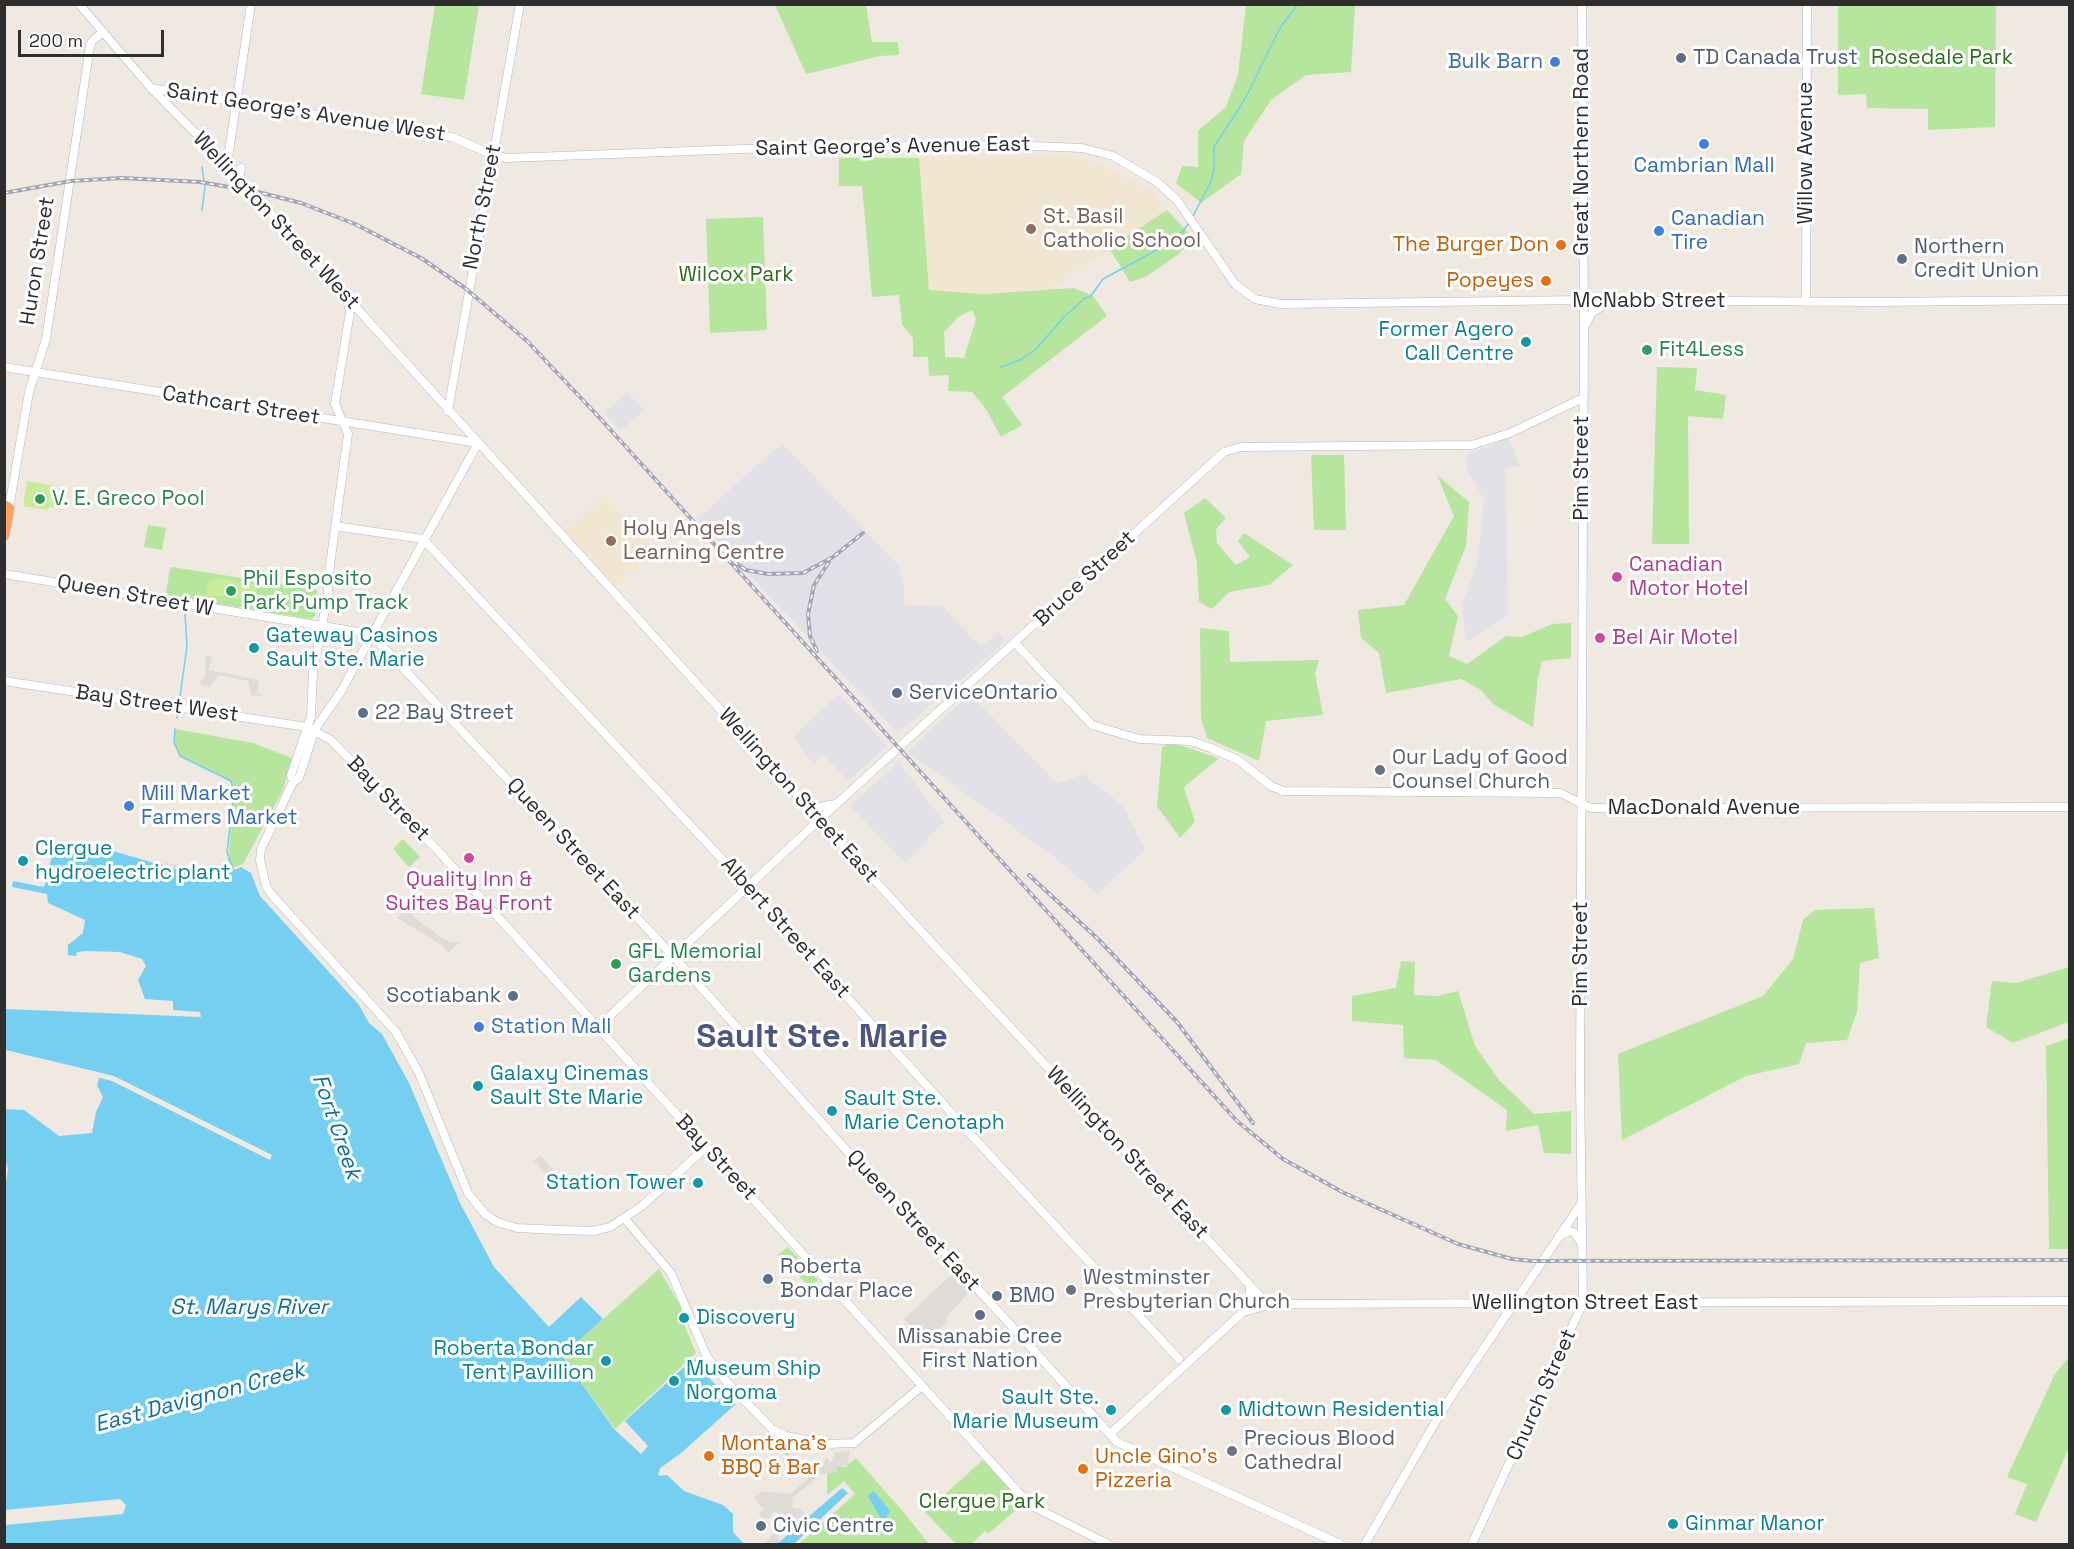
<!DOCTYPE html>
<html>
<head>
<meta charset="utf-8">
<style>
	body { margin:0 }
	#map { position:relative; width:2074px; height:1549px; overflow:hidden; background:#efe9e1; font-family:"Space Grotesk",sans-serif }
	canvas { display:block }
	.frame { position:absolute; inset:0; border:6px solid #2e2e2e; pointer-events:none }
	.scale { position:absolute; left:18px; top:30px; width:146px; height:27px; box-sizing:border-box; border:3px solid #2e2e2e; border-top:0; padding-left:8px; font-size:18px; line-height:21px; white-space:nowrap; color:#2e2e2e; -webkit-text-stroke:4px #fff; paint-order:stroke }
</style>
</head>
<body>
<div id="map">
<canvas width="2074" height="1549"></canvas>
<div class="frame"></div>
<div class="scale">200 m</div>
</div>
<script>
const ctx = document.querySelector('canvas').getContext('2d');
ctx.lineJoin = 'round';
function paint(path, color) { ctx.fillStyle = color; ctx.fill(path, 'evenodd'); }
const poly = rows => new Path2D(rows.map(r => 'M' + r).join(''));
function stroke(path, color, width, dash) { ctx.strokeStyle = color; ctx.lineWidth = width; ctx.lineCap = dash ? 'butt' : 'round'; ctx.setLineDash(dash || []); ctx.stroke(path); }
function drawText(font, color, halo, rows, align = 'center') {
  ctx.font = font + ' "Space Grotesk",sans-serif'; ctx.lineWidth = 6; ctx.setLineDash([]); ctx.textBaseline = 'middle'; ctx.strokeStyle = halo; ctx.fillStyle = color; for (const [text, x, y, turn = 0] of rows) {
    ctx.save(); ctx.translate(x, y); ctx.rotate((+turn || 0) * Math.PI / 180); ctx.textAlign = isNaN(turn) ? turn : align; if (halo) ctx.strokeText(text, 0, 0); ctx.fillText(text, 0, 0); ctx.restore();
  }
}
const industrial = poly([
	[627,392,645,410,620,431,605,413],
	[1509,438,1520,466,1505,468,1508,615,1466,642,1462,605,1478,561,1484,499,1467,471,1466,455],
	[782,443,898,565,903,578,905,605,942,606,981,647,998,632,1005,642,898,733,697,519],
	[839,694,887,746,848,781,823,754,813,764,793,736],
	[970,694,1057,784,1083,774,1123,806,1145,850,1097,894,1055,857,907,752],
	[899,762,944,822,905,863,850,806]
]);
const education = poly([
	[1081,156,1148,188,1167,210,1048,291,984,294,929,290,919,158],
	[604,495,656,551,616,587,566,531]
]);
const green = poly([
	[435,5,479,5,464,100,421,94],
	[775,5,866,5,872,42,898,42,899,55,880,56,806,74],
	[1246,5,1355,5,1351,72,1306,75,1271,100,1244,141,1241,174,1201,203,1176,183,1182,166,1198,167,1198,131,1226,107,1238,75],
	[1838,5,1996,5,1995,127,1928,130,1928,109,1867,108,1866,94,1838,95],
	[839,158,919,158,929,290,984,294,1074,288,1093,296,1107,316,1002,397,1022,425,1001,437,986,409,972,392,948,391,949,375,929,376,928,357,913,357,913,338,902,325,899,295,872,297,862,186,839,186],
	[972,310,976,319,964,358,945,357,944,332,958,317],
	[1167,210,1193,238,1179,254,1147,276,1130,282,1109,248],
	[763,217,767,330,710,333,706,219],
	[1657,367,1697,368,1695,390,1726,395,1723,419,1688,416,1689,544,1652,544],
	[1311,455,1344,455,1346,530,1314,530],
	[1437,475,1469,502,1466,546,1445,599,1458,616,1449,656,1467,664,1506,636,1522,637,1552,624,1571,623,1571,658,1542,661,1538,678,1533,727,1494,705,1481,690,1461,679,1386,693,1379,653,1361,638,1358,610,1404,605,1454,516],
	[1205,498,1226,518,1216,529,1217,543,1236,565,1250,557,1238,541,1244,533,1293,565,1269,585,1229,592,1212,609,1199,602,1197,563,1184,513],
	[148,525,166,528,162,550,144,547],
	[172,567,317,590,315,616,311,619,170,596,166,592,170,569],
	[1200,628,1229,631,1230,662,1319,660,1315,674,1323,715,1266,721,1259,761,1207,738,1201,719],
	[175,729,253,743,292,758,283,790,243,864,232,868,228,860,234,792,231,781,180,756,174,742],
	[1170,742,1219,758,1184,787,1195,822,1180,838,1157,806,1162,748],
	[403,839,420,857,409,867,393,849],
	[1874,908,1879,958,1860,963,1857,1012,1847,1040,1806,1043,1799,1064,1746,1076,1622,1140,1618,1054,1763,996,1793,959,1803,920,1815,910],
	[1401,961,1415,962,1414,995,1437,996,1458,991,1475,1046,1499,1080,1534,1114,1571,1111,1571,1154,1544,1153,1538,1125,1506,1131,1507,1110,1436,1060,1404,1058,1403,1025,1352,1021,1352,996,1396,988],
	[2069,967,2069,1022,2013,1043,1986,1027,1992,981,2016,983],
	[2069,1038,2069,1249,2049,1249,2046,1046],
	[788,1247,818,1280,810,1287,778,1255],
	[659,1269,681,1307,681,1317,696,1353,615,1429,562,1356],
	[741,1309,753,1314,765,1315,769,1320,763,1324,742,1323,739,1320],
	[2069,1357,2069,1448,2036,1522,2015,1514,2027,1484,2007,1477,2055,1374],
	[767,1435,784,1444,798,1446,787,1456,777,1447,774,1450,762,1438],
	[856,1458,905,1514,929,1544,799,1544,855,1494,844,1481,827,1495,827,1475,831,1471,837,1472,835,1466,845,1467],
	[983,1460,1024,1503,988,1534,985,1531,972,1543,973,1544,956,1544,925,1512]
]);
const pitch = poly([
	[27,481,51,485,50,491,58,492,56,508,49,507,48,510,23,506],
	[219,578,250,583,256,587,252,604,232,597,207,596,206,583]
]);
const plaza = poly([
	[205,656,212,656,209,670,259,680,257,693,262,695,258,697,251,695,248,681,220,675,209,687,202,686,200,682,205,677],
	[164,862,196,870,210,875,210,879,170,867,166,869],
	[407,909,419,921,441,937,450,942,460,942,448,953,443,946,397,918],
	[540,1155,566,1184,560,1190,534,1161],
	[958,1268,974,1286,946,1318,948,1321,925,1342,904,1319],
	[850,1450,848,1465,836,1467,838,1472,820,1475,792,1498,793,1508,800,1509,806,1514,782,1531,778,1537,780,1541,776,1544,764,1544,782,1524,783,1518,775,1511,769,1518,762,1518,759,1514,763,1509,754,1498,763,1491,790,1494,824,1464,826,1457,831,1462,835,1453]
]);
const water = poly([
	[55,842,116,852,210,879,222,881,227,874,241,867,251,873,260,896,359,1005,369,1023,382,1034,409,1083,460,1203,494,1267,549,1327,581,1297,603,1319,562,1356,614,1429,641,1454,648,1446,625,1421,694,1358,710,1375,710,1379,736,1404,680,1454,660,1468,658,1476,667,1475,684,1491,723,1505,733,1514,733,1532,744,1544,5,1544,4,1197,8,1169,4,1155,4,1109,24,1110,59,1136,92,1133,96,1112,103,1097,97,1085,101,1073,5,1050,5,1009,201,1017,200,1012,173,1010,173,1001,145,999,138,980,146,966,142,959,120,952,86,951,77,952,76,956,68,955,68,945,83,933,85,920,48,903,47,894,12,887,13,881,43,887,45,885],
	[842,1488,848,1493,794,1544,777,1544],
	[874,1491,890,1511,885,1520,881,1519,868,1496]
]);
const pier = poly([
	[5,1050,114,1076,272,1155,270,1160,112,1081,4,1053],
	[120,1499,126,1505,123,1514,5,1525,5,1510]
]);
const stream = poly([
	[202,167,205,187,202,210],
	[1193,216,1210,184,1214,170,1214,147,1245,99,1280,28,1298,4],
	[1001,367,1020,360,1036,349,1064,317,1085,298,1090,297,1103,279,1177,239,1189,223],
	[179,704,187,646,185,613],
	[177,718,178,709],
	[175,729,174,742,180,756,231,781,234,792,227,852,234,871]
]);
const secondary = poly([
	[79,4,151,88,227,165,909,918,1261,1297,1277,1304,2070,1301],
	[151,88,452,137,493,155,507,158,770,148,1009,145,1082,148,1113,156,1157,182,1177,200,1235,284,1255,299,1281,304,1583,300,1878,302,2070,300],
	[227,165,251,4],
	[239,179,241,168],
	[1806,302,1807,4],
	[1584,327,1592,313,1609,302],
	[4,367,478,443],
	[448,411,520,4],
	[478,443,340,693,315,729,299,778,293,782,261,849,260,860,266,886,272,895,396,1032,419,1073,468,1193,485,1214,497,1222,517,1228,559,1230,593,1231,610,1227,642,1206,706,1147],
	[9,508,29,392,46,339,90,46,92,41,103,32],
	[335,526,423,539,749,888,973,1137,1179,1359],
	[4,574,371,634],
	[371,634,674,957,872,1179,925,1231,1117,1442,1340,1544],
	[1015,643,1092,725,1139,739,1191,741,1211,748,1238,760,1271,786,1283,791,1560,793,1591,808,2070,807],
	[4,681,307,727,331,740,441,854,1030,1505,1108,1544],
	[293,782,291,775,311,717,313,671,328,595,328,580,348,434,335,404,350,312,347,299],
	[806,804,819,807,836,804],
	[597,1028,820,819,1224,452,1241,447,1472,445,1510,433,1583,398],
	[625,1219,671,1273,707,1357,725,1380,773,1430,786,1436,827,1444,854,1443,922,1386],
	[1561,1235,1570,1231,1575,1233,1581,1243],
	[1243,1311,1249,1300,1250,1287],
	[1110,1434,1243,1312,1273,1304],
	[1365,1544,1443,1409,1581,1204],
	[1472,1544,1583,1303,1580,1081,1584,328,1582,4]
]);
const highway = poly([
	[4,505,9,508,4,535]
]);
const rail = poly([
	[4,193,71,181,122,178,200,182,258,192,301,203,355,224,421,258,465,288,527,341,597,415,1237,1121,1283,1159,1344,1193,1458,1244,1512,1259,1532,1261,2070,1260],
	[734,562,746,570,768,574,803,573,833,557,863,533],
	[817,651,810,636,808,614,814,585,829,562],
	[1029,875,1099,940,1177,1022,1253,1123]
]);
const markers = [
	[1681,58,6,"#5c6f8a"],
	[1555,62,6,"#3f7fe0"],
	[1704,144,6,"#3f7fe0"],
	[1031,229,6,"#8d6e63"],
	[1659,231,6,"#3f7fe0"],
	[1561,245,6,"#e8710a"],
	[1902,259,6,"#5c6f8a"],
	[1546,281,6,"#e8710a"],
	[1526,342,6,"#0f9aa8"],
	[1647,350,6,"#2e9e5b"],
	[40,499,6,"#2e9e5b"],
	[611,541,6,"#8d6e63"],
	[1617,577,6,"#d1479c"],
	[231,591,6,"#2e9e5b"],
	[1600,638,6,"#d1479c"],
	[254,648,6,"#0f9aa8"],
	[897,693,6,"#5c6f8a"],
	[363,713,6,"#5c6f8a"],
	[1380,770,6,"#6b7280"],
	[129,806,6,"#3f7fe0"],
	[469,858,6,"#d1479c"],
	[23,861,6,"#0f9aa8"],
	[616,964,6,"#2e9e5b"],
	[513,996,6,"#5c6f8a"],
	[479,1027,6,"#3f7fe0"],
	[478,1086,6,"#0f9aa8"],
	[832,1111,6,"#0f9aa8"],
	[698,1183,6,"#0f9aa8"],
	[768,1279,6,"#5c6f8a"],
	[1071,1290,6,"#6b7280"],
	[997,1296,6,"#5c6f8a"],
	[980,1315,6,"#5c6f8a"],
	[684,1318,6,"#0f9aa8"],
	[606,1361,6,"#0f9aa8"],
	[674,1381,6,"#0f9aa8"],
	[1111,1410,6,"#0f9aa8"],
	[1226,1410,6,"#0f9aa8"],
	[1232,1451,6,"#6b7280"],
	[709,1456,6,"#e8710a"],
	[1083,1469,6,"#e8710a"],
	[1673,1524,6,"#0f9aa8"],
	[761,1526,6,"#5c6f8a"]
];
const serviceNames = [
	["TD Canada Trust",1693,58],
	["Northern",1914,247],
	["Credit Union",1914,271],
	["ServiceOntario",909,693],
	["22 Bay Street",375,713],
	["Scotiabank",501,996,"right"],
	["Roberta",780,1267],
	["Bondar Place",780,1291],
	["BMO",1009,1296],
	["Missanabie Cree",980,1337,"center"],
	["First Nation",980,1361,"center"],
	["Civic Centre",773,1526]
];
const parkNames = [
	["Rosedale Park",1942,58],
	["Wilcox Park",736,275],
	["Clergue Park",982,1502]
];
const shopNames = [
	["Bulk Barn",1543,62,"right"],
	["Cambrian Mall",1704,166,"center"],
	["Canadian",1671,219],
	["Tire",1671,243],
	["Mill Market",141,794],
	["Farmers Market",141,818],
	["Station Mall",491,1027]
];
const streetNames = [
	["Saint George's Avenue West",306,113,9],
	["Saint George's Avenue East",893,147,-1],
	["Great Northern Road",1582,152,-90],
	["Willow Avenue",1806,153,-90],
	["North Street",483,207,-79],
	["Wellington Street West",276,221,47],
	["Huron Street",38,261,-81],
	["McNabb Street",1649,301],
	["Cathcart Street",241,406,9],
	["Pim Street",1582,468,-90],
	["Bruce Street",1085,579,-43],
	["Queen Street W",135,596,10],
	["Bay Street West",157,704,8],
	["Wellington Street East",798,796,48],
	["Bay Street",388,799,46],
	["MacDonald Avenue",1704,808],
	["Queen Street East",573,849,47],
	["Albert Street East",785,928,48],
	["Pim Street",1581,954,-90],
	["Wellington Street East",1127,1153,47],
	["Bay Street",716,1158,47],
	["Queen Street East",913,1221,47],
	["Wellington Street East",1585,1303],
	["Church Street",1542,1395,-66]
];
const educationNames = [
	["St. Basil",1043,217],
	["Catholic School",1043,241],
	["Holy Angels",623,529],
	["Learning Centre",623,553]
];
const foodNames = [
	["The Burger Don",1549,245],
	["Popeyes",1534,281],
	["Montana’s",721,1444,"left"],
	["BBQ & Bar",721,1468,"left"],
	["Uncle Gino’s",1095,1457,"left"],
	["Pizzeria",1095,1481,"left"]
];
const cultureNames = [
	["Former Agero",1514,330,"right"],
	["Call Centre",1514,354,"right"],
	["Gateway Casinos",266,636],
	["Sault Ste. Marie",266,660],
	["Clergue",35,849],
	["hydroelectric plant",35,873],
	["Galaxy Cinemas",490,1074],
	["Sault Ste Marie",490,1098],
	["Sault Ste.",844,1099],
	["Marie Cenotaph",844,1123],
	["Station Tower",686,1183,"right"],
	["Discovery",696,1318],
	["Roberta Bondar",594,1349,"right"],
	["Tent Pavillion",594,1373,"right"],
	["Museum Ship",686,1369],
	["Norgoma",686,1393],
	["Sault Ste.",1099,1398,"right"],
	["Marie Museum",1099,1422,"right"],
	["Midtown Residential",1238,1410],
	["Ginmar Manor",1685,1524]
];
const leisureNames = [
	["Fit4Less",1659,350],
	["V. E. Greco Pool",52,499],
	["Phil Esposito",243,579],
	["Park Pump Track",243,603],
	["GFL Memorial",628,952],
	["Gardens",628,976]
];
const hotelNames = [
	["Canadian",1629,565],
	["Motor Hotel",1629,589],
	["Bel Air Motel",1612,638],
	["Quality Inn &",469,880,"center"],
	["Suites Bay Front",469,904,"center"]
];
const worshipNames = [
	["Our Lady of Good",1392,758],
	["Counsel Church",1392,782],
	["Westminster",1083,1278],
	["Presbyterian Church",1083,1302],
	["Precious Blood",1244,1439],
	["Cathedral",1244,1463]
];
const waterNames = [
	["Fort Creek",336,1127,71],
	["St. Marys River",249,1308],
	["East Davignon Creek",200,1398,-15]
];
const townNames = [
	["Sault Ste. Marie",822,1038]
];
paint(industrial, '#e3e1e8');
paint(education, '#f0e6d1');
paint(green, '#b6e59e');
paint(pitch, '#c9ec9a');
paint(plaza, '#dfdcd8');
paint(water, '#75cff0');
paint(pier, '#efe9e1');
stroke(stream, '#75cff0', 1.5);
stroke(secondary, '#b4b7c1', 9);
stroke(highway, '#c9c9c9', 12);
stroke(secondary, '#fff', 8);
stroke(highway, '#ffa35c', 10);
stroke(rail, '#a3a6b8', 4);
stroke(rail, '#fff', 1.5, [4.5]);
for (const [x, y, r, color] of markers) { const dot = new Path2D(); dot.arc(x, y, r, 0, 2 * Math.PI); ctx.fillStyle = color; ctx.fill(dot); stroke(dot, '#fff', 2); }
drawText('21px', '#4e5e75', '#fff', serviceNames, 'left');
drawText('21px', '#2c6e1b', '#fff', parkNames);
drawText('21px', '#366cbe', '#fff', shopNames, 'left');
drawText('21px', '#2e2e2e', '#fff', streetNames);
drawText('21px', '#785e54', '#fff', educationNames, 'left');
drawText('21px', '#c56008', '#fff', foodNames, 'right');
drawText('21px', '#0d838f', '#fff', cultureNames, 'left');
drawText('21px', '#27864d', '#fff', leisureNames, 'left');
drawText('21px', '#b23c85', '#fff', hotelNames, 'left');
drawText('21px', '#5b616d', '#fff', worshipNames, 'left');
drawText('italic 22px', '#0d6fa3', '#fff', waterNames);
drawText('bold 33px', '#4d5680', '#fff', townNames);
</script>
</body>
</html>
